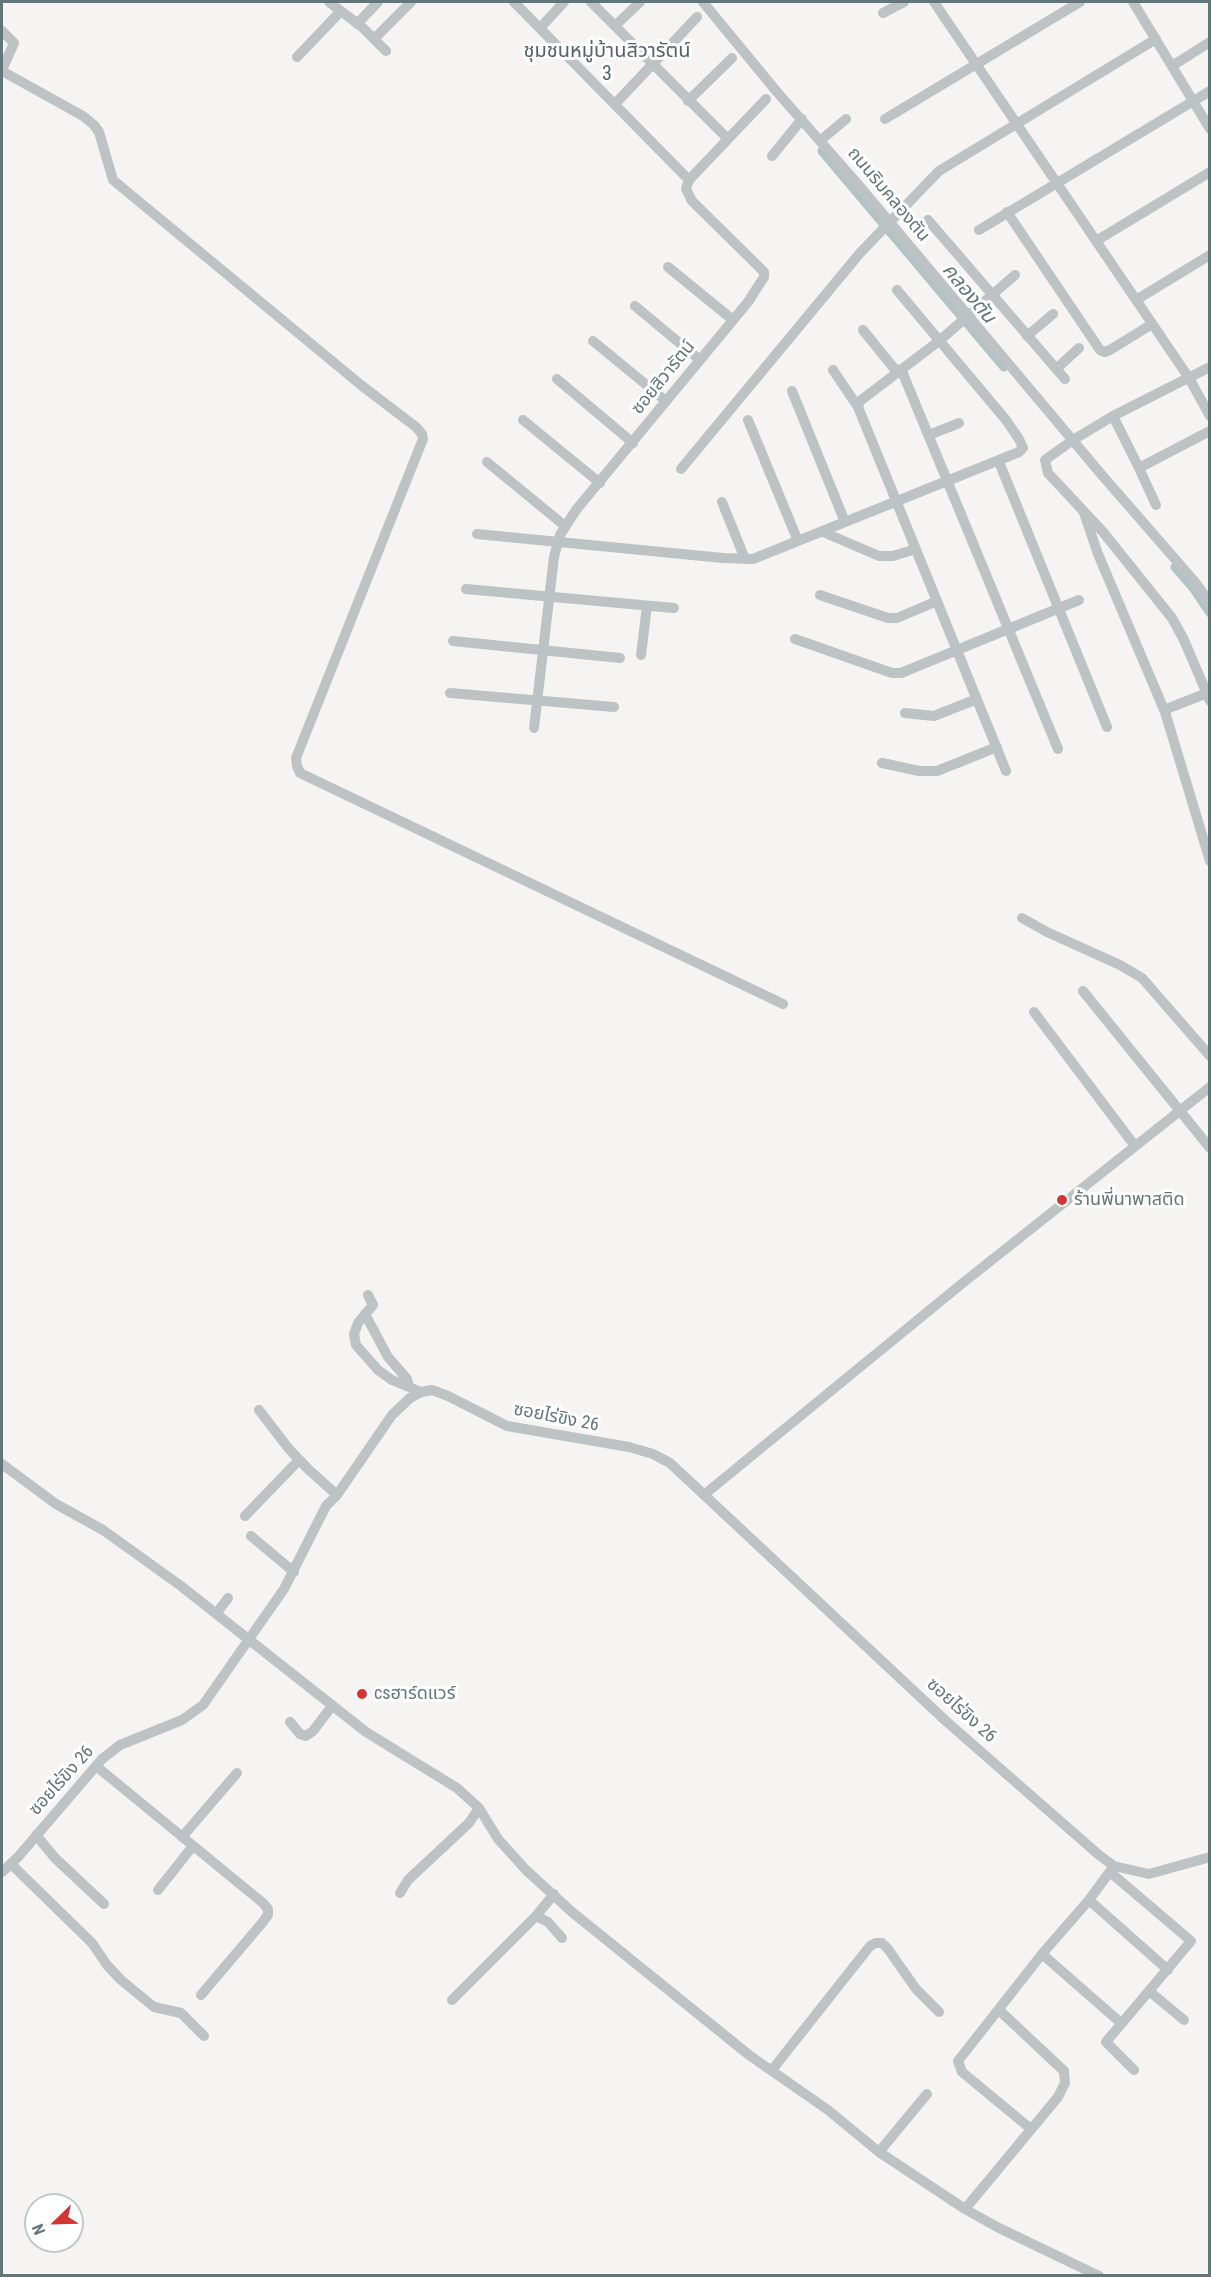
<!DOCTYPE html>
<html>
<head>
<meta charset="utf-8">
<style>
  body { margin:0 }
  #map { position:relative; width:1211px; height:2277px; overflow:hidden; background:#f5f4f2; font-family:"Roboto Condensed",sans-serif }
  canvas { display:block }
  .frame { position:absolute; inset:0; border:3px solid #63767a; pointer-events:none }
  .north { position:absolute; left:24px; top:2193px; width:60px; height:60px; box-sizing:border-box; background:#fff; border:2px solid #c1c8ca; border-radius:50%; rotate:247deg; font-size:16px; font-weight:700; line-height:24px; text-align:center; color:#63767a }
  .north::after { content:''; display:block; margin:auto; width:21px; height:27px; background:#d33534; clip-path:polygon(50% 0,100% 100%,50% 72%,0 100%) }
</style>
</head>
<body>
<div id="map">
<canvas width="1211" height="2277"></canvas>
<div class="frame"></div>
<div class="north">N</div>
</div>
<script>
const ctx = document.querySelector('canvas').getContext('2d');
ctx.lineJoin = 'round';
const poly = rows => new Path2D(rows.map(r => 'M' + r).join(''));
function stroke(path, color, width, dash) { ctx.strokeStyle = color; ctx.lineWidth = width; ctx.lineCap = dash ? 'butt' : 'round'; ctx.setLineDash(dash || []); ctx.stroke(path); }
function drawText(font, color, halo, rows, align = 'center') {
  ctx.font = font + ' "Roboto Condensed","Noto Sans Thai",sans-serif'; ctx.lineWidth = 6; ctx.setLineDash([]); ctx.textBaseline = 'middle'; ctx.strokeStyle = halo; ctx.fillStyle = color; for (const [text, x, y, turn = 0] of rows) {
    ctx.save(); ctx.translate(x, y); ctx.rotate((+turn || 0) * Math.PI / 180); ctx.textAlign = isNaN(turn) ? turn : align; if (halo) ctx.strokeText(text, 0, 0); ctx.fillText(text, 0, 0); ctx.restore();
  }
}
stroke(poly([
  [822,151,1004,367],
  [1175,567,1194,589,1210,613]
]), '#b3c2c3', 9);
stroke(poly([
  [329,2,362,27,386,51],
  [514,2,689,180],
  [591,2,728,139],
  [703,2,777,92,856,182,1101,474,1195,582,1210,603],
  [934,2,1189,378,1210,416],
  [1133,2,1210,129],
  [883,13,904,2],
  [357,24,378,2],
  [615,26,640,2],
  [540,28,564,2],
  [2,31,14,43,2,70],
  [374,39,411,2],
  [297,57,340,12],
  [1172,66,1210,42],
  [2,71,83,116,94,125,99,132,113,180,361,385,416,427,422,434,423,439,296,758,297,766,300,773,783,1004],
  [688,101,732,58],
  [615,104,697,17],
  [885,119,1080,2],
  [821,140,846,119],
  [772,156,802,119],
  [1007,212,1100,350,1105,352,1110,350,1152,324],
  [928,220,1065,379],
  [979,230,1210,91],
  [1096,241,1210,172],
  [668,267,733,320],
  [1136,300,1210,255],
  [635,306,700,360],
  [863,330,897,372],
  [1027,336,1053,314],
  [593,341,666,401],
  [1210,367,1113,416,1073,440,1045,460,1048,473,1103,532,1172,618,1184,640,1210,701],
  [901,369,1058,749],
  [1056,369,1079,348],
  [833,370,858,407,1006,771],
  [557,379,633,443],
  [792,391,845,522],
  [858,407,860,401,939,341,1015,275],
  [1113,416,1139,468],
  [523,420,600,483],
  [748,420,798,541],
  [929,435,959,423],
  [487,462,565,526],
  [999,462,1107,727],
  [681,469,860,253,939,171,1156,39],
  [722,502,745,559],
  [1156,505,1139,468,1210,431],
  [1084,513,1098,554,1165,712,1210,861],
  [823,532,879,556,893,556,916,549],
  [477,534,723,558,753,559,1019,452,1023,448,1019,439,1006,420,897,290],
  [466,589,674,608],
  [820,595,888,618,897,618,937,601],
  [795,639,892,673,901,673,1079,600],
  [453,641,620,658],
  [641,655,647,606],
  [450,693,614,707],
  [1164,710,1207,693],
  [905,713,934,716,977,699],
  [534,728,554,557,560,535,576,510,748,302,764,277,764,272,758,266,692,201,686,189,689,180,766,99],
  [882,763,919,771,937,771,997,747],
  [1022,918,1047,932,1120,965,1142,978,1210,1056],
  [1083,991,1210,1148],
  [1034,1012,1135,1146],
  [368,1295,373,1305,358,1323,354,1334,356,1345,378,1370,392,1380,421,1392],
  [365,1314,388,1357,407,1379,409,1386],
  [259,1410,289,1449,308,1469,337,1495],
  [2,1464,56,1504,103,1530,181,1586,366,1732,457,1788,479,1808,498,1839,526,1870,572,1912,749,2055,828,2110,879,2152,965,2209,997,2227,1099,2276],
  [705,1494,964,1282,1210,1087],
  [245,1516,299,1460],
  [251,1536,294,1572],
  [216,1614,228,1598],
  [290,1722,300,1734,306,1736,313,1731,332,1706],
  [96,1766,263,1903,268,1909,268,1915,262,1923,201,1995],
  [36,1835,55,1858,104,1904],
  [182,1837,237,1773],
  [11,1864,92,1943,107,1965,121,1980,154,2007,181,2013,204,2036],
  [2,1872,18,1857,102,1759,120,1745,182,1720,203,1705,284,1589,326,1506,337,1495,392,1415,410,1398,421,1392,432,1390,448,1396,507,1426,629,1447,653,1454,670,1463,947,1722,1099,1855,1114,1866,1149,1874,1210,1857],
  [1110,1872,1191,1941,1106,2042,1134,2070],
  [158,1890,193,1846],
  [400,1893,408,1880,469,1823,479,1808],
  [1089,1900,1168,1970],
  [536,1916,548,1922,562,1938],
  [1042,1954,1121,2023],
  [1149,1991,1184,2020],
  [452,2000,536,1916,554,1894],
  [772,2070,870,1946,876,1943,882,1943,888,1949,916,1989,939,2012],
  [1031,2129,962,2072,958,2061,1042,1954,1089,1900,1114,1866],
  [879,2152,927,2094],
  [965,2209,1058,2097,1065,2083,1064,2071,999,2010]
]), '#bdc2c4', 10);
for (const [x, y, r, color] of [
  [1062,1200,6,"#d33534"],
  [362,1694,6,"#d33534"]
]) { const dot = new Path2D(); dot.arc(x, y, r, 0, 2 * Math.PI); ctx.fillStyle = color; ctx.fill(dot); stroke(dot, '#fff', 2); }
drawText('18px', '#63767a', '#fff', [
  ["ถนนริมคลองตัน",888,195,50],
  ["ซอยสิวารัตน์",664,378,-51],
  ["ซอยไร่ขิง 26",556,1418,11],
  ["ซอยไร่ขิง 26",961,1711,42],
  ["ซอยไร่ขิง 26",62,1781,-48]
]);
drawText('18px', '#63767a', '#fff', [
  ["ร้านพี่นาพาสติด",1074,1200],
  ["csฮาร์ดแวร์",374,1694]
], 'left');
drawText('20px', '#546266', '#fff', [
  ["ชุมชนหมู่บ้านสิวารัตน์",607,52],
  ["3",607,75]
]);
drawText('italic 20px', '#5e7676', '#fff', [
  ["คลองตัน",968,294,50]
]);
</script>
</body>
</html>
